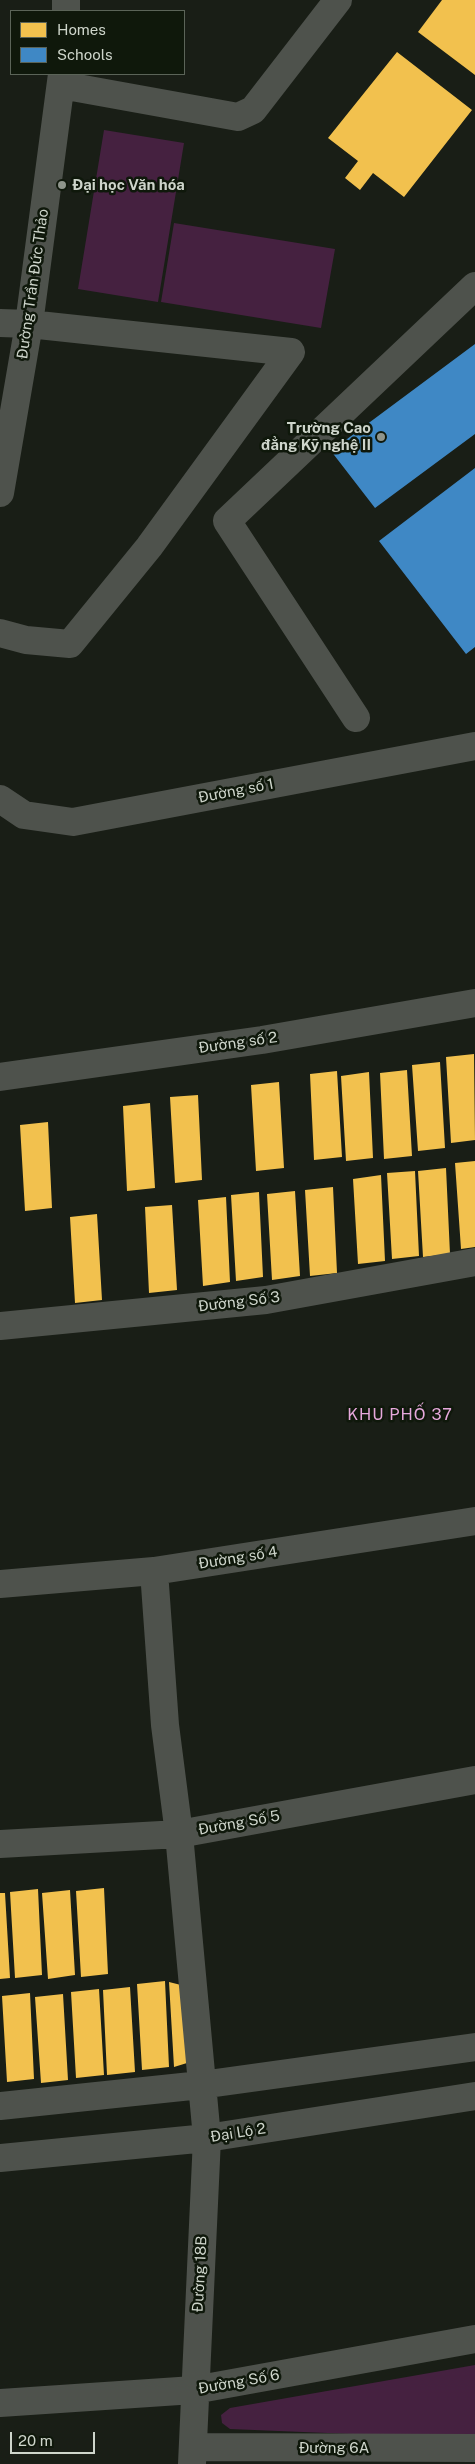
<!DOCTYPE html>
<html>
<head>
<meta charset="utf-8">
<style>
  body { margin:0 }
  #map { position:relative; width:475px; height:2464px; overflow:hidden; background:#191e16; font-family:"Public Sans",sans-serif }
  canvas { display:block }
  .legend { position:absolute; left:10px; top:10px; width:175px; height:65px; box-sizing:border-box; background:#0f180b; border:1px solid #5b6458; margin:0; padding:6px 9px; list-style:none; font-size:15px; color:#ced5cb }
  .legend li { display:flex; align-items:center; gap:10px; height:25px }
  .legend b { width:25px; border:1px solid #5b6458 }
  .scale { position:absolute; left:10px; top:2432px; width:85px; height:22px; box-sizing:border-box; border:2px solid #ced5cb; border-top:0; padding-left:6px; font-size:15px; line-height:18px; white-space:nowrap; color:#ced5cb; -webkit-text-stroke:4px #0f180b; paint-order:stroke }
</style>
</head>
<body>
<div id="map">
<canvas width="475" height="2464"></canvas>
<ul class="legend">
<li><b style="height:14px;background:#f2c14e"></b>Homes</li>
<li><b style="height:14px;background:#3f88c5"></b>Schools</li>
</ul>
<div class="scale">20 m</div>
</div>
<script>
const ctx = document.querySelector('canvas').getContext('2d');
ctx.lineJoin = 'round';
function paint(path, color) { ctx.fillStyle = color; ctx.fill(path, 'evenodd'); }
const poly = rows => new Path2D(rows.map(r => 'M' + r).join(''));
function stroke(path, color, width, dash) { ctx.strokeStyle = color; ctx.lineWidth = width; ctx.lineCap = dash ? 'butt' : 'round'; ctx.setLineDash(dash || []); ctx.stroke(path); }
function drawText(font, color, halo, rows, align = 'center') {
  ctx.font = font + ' "Public Sans",sans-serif'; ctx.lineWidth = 5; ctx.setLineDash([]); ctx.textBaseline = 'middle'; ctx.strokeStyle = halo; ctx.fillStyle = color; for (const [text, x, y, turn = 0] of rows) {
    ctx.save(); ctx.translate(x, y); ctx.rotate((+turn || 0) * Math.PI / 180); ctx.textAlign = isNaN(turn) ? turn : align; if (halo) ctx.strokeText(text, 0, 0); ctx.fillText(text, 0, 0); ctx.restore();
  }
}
paint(poly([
  [104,130,184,143,158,302,78,289],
  [174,223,335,249,321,328,161,302],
  [475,2365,475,2438,473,2439,230,2429,222,2423,221,2415,230,2408]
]), '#452140');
paint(poly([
  [442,0,475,0,475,75,418,32],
  [397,52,472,110,404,197,373,173,360,190,345,178,358,161,328,138],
  [474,1054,475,1140,451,1143,446,1057],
  [440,1062,445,1148,418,1151,412,1065],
  [407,1070,412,1156,384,1159,380,1073],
  [337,1071,342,1157,314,1160,310,1074],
  [369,1072,373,1158,346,1161,341,1076],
  [279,1082,284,1168,256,1171,251,1085],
  [198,1095,202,1180,175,1183,170,1097],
  [150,1103,155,1188,127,1191,123,1106],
  [48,1122,52,1208,25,1211,20,1125],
  [475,1161,475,1247,461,1249,455,1163],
  [446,1168,450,1254,423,1257,418,1171],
  [415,1171,419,1256,392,1259,387,1173],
  [381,1175,385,1261,358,1264,353,1179],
  [333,1187,337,1273,310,1276,305,1190],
  [295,1191,300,1276,272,1280,267,1194],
  [259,1192,263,1277,236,1281,231,1195],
  [226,1197,230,1282,203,1286,198,1200],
  [172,1205,177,1290,149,1293,145,1207],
  [97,1214,102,1300,75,1303,70,1217],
  [104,1888,108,1974,81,1977,76,1891],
  [38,1889,42,1975,15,1978,10,1892],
  [70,1890,75,1975,48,1979,42,1893],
  [0,1893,5,1893,10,1978,0,1979],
  [165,1981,169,2067,142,2070,137,1984],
  [169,1982,189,1987,187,2063,174,2067],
  [130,1987,135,2072,107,2075,103,1990],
  [99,1989,104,2075,76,2078,71,1992],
  [30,1993,34,2079,7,2082,2,1996],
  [63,1994,68,2080,41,2083,35,1997]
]), '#f2c14e');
paint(poly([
  [475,344,475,434,375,508,331,451],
  [475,468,475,647,466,654,379,541]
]), '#3f88c5');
stroke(poly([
  [66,11,66,0],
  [61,85,238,117,253,110,338,0],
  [0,323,29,324,291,352,149,547,70,644,26,640,0,633],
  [0,493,29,324,62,74],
  [356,718,227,521,475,286],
  [0,799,24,815,73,822,475,746],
  [0,1077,262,1040,475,1003],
  [0,1326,266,1300,475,1262],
  [154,1571,165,1725,179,1834,207,2138,192,2464],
  [0,1584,154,1571,475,1521],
  [0,1844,179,1834,475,1780],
  [0,2106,201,2085,475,2047],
  [0,2158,207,2138,475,2096],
  [0,2403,194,2390,475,2339],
  [193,2447,475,2448]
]), '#4e524c', 28);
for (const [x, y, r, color] of [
  [62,185,5,"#8f958c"],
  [381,437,5,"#8f958c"]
]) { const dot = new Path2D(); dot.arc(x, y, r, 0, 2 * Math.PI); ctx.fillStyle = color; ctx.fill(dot); stroke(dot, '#0f180b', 2); }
drawText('bold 15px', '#ced5cb', '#0f180b', [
  ["Đại học Văn hóa",72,185],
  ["Trường Cao",371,428,"right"],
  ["đẳng Kỹ nghệ II",371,445,"right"]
], 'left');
drawText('15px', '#ced5cb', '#0f180b', [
  ["Đường Trần Đức Thảo",33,284,-82],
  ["Đường số 1",236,791,-11],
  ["Đường số 2",238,1043,-8],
  ["Đường Số 3",239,1302,-7],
  ["Đường số 4",238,1558,-9],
  ["Đường Số 5",239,1823,-10],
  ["Đại Lộ 2",238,2133,-9],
  ["Đường 18B",200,2274,-87],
  ["Đường Số 6",239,2382,-10],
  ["Đường 6A",334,2448]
]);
ctx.letterSpacing = '1px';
drawText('16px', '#e6a8dc', '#0f180b', [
  ["KHU PHỐ 37",400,1415]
]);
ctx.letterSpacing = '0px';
</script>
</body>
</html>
